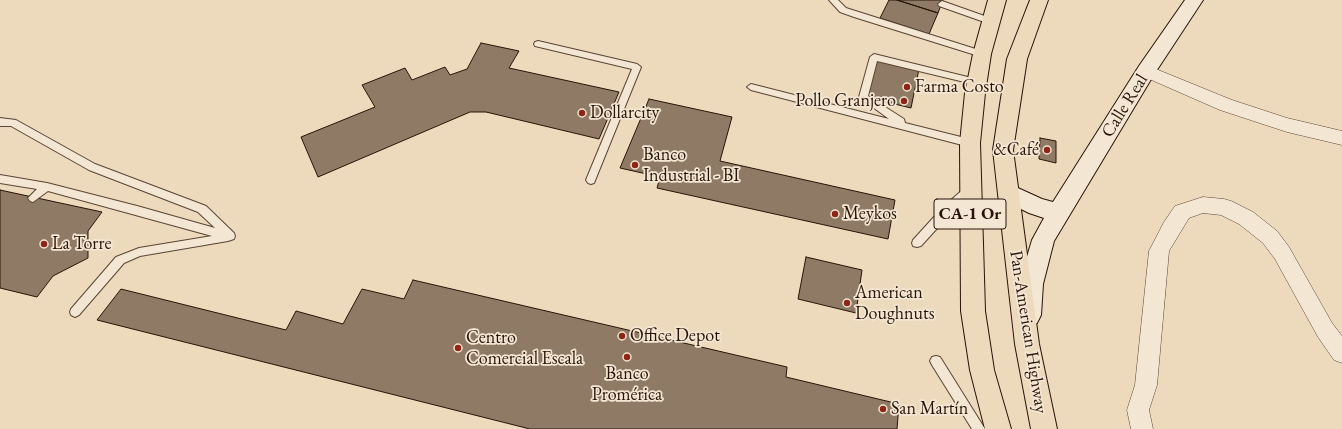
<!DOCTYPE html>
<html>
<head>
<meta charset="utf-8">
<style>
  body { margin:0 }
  canvas { display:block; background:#edd9bc }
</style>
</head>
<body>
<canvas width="1342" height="429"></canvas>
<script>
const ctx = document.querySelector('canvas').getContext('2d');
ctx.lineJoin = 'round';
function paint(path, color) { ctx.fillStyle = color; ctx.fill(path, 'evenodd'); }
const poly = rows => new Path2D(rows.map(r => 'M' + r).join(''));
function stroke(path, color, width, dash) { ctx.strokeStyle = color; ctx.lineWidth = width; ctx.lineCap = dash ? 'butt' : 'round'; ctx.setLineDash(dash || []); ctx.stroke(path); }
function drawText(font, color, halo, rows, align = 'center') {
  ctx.font = font + ' "EB Garamond",serif'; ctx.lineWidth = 3.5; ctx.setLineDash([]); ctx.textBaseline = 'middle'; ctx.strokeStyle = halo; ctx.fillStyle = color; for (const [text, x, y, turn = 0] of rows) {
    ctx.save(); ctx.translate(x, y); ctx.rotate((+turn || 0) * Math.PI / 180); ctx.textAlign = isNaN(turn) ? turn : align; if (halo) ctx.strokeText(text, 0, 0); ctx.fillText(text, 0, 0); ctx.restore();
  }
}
const building = poly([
  [889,0,897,0,938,13,929,34,880,18,889,0],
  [897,0,943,0,938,13,897,0],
  [481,43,519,51,509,68,619,92,599,139,486,112,470,112,318,177,301,137,375,107,362,85,405,68,412,80,445,67,450,75,467,69,481,43],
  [875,59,919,69,911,108,866,97,875,59],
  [649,99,732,117,720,161,895,200,888,239,657,188,660,177,620,168,649,99],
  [1040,138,1056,141,1056,163,1039,159,1040,138],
  [0,190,102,212,88,231,88,258,53,276,37,297,0,288,0,190],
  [806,257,862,270,856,313,798,299,806,257],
  [413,280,787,367,786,377,899,404,897,429,530,429,97,320,121,289,286,330,296,311,343,324,362,289,404,299,413,280]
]);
paint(building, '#8e7a65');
stroke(building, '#281406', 1);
const lane = poly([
  [829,0,838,0,846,8,985,52,986,54,982,57,854,17,840,12,829,0],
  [942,1,993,19,994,21,990,24,939,6,938,4,942,1],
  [538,41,637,64,641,67,594,183,591,184,588,183,586,180,632,69,535,46,534,44,535,42,538,41],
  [874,54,980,80,981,82,980,84,977,85,877,61,868,96,904,119,905,123,973,140,975,143,973,146,970,147,751,90,747,87,751,84,889,119,859,97,870,57,874,54],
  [0,118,16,120,95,164,206,206,234,233,235,236,234,239,228,241,140,256,124,263,79,315,75,317,71,315,70,312,71,309,116,257,139,248,212,236,48,191,33,202,30,201,28,198,37,189,0,183,0,175,47,183,137,206,215,228,198,212,89,170,11,126,0,126,0,118],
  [970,185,973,186,975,189,973,192,951,213,921,246,917,247,913,246,912,243,913,240,943,207,967,186,970,185],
  [936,356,940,357,985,429,972,429,932,365,930,361,932,357,936,356]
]);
const street = poly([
  [1146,65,1232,100,1287,118,1342,131,1342,145,1287,132,1220,110,1140,75,1138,71,1140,67,1146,65],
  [1203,197,1224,199,1231,201,1253,212,1277,231,1289,247,1332,323,1342,336,1342,363,1334,360,1318,337,1275,259,1263,243,1239,224,1221,215,1203,213,1189,218,1169,251,1157,385,1149,410,1153,429,1131,429,1127,410,1135,385,1149,251,1164,222,1175,206,1203,197]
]);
const secondary = poly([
  [1185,0,1203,0,1153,76,1054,241,1043,284,1041,315,1037,323,1029,326,1021,323,1017,315,1019,284,1032,240,1044,218,1029,213,1001,199,998,193,1001,187,1009,184,1042,199,1053,202,1139,66,1185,0]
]);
const highway = poly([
  [988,0,1006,0,991,54,985,93,980,143,985,311,994,370,1011,429,985,429,970,370,961,311,960,143,965,93,973,54,988,0],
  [1030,0,1048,0,1027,59,1013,150,1039,344,1057,429,1031,429,1015,344,993,150,1007,59,1030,0]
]);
stroke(lane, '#594534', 2);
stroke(street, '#594534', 1);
stroke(secondary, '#281406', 2);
stroke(highway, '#281406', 2);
paint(lane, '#f3e6d3');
paint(street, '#f3e6d3');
paint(secondary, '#f3e6d3');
paint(highway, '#edd9bc');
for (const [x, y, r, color] of [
  [907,87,4,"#8f2418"],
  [904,101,4,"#8f2418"],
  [582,113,4,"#8f2418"],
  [1047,150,4,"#8f2418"],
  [635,165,4,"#8f2418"],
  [835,214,4,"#8f2418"],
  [44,244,4,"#8f2418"],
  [847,303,4,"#8f2418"],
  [622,336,4,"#8f2418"],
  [458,348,4,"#8f2418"],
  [627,357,4,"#8f2418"],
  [883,409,4,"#8f2418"]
]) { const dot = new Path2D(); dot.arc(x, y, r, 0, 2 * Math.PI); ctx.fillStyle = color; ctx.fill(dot); stroke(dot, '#f3e6d3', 1.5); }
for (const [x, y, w] of [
  [970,214,72]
]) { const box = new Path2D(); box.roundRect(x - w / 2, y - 15, w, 30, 3); ctx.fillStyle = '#f3e6d3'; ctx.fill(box); stroke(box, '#281406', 1); }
drawText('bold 17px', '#281406', null, [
  ["CA-1 Or",970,214]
]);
drawText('18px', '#281406', '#f3e6d3', [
  ["Farma Costo",915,87],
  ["Pollo Granjero",896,101,"right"],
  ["Dollarcity",590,113],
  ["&Café",1039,150,"right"],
  ["Banco",643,155],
  ["Industrial - BI",643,176],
  ["Meykos",843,214],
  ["La Torre",52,244],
  ["American",855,293],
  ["Doughnuts",855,314],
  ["Office Depot",630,336],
  ["Centro",466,338],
  ["Comercial Escala",466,359],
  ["Banco",627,374,"center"],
  ["Promérica",627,395,"center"],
  ["San Martín",891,409]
], 'left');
drawText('18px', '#281406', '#f3e6d3', [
  ["Calle Real",1125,106,-58],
  ["Pan-American Highway",1028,332,81]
]);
</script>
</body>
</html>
